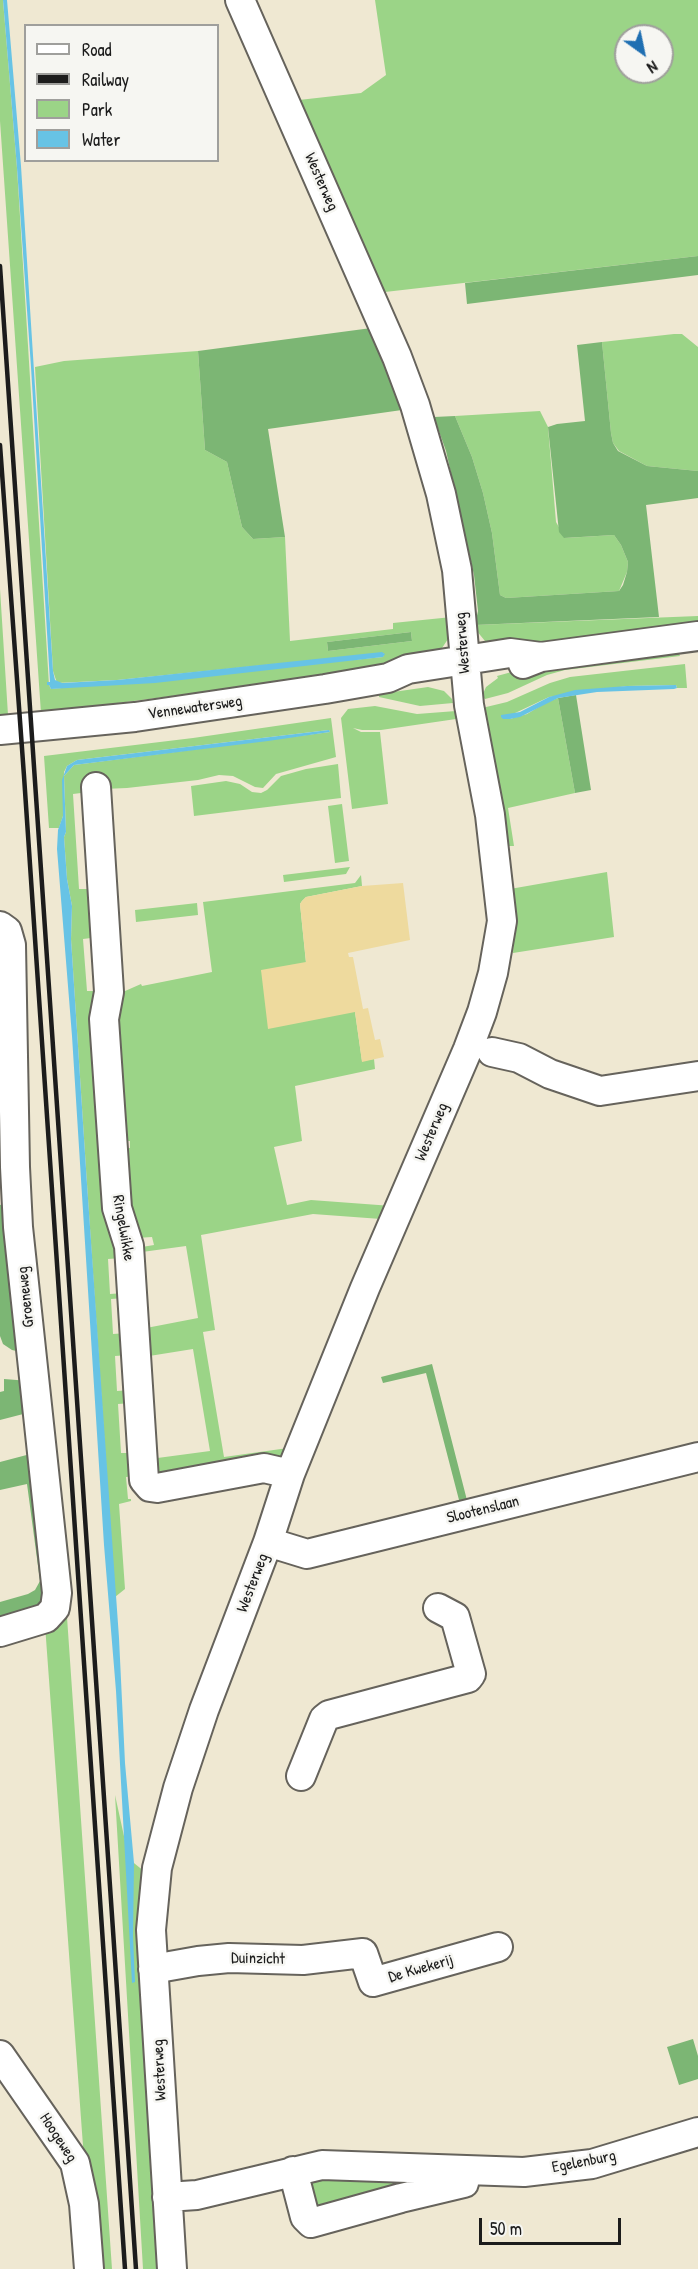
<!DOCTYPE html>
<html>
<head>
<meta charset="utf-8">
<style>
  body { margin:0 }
  #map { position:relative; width:698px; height:2269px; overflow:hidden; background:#efe8d2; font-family:"Patrick Hand",sans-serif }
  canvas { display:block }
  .legend { position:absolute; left:24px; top:24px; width:195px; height:138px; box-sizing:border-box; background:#f6f6f2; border:2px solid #9f9f9c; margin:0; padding:8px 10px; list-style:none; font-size:18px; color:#1c1c1c }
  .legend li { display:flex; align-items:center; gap:12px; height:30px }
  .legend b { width:30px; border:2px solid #9f9f9c }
  .north { position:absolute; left:614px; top:24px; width:60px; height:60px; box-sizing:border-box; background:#f6f6f2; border:2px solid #9f9f9c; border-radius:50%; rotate:147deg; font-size:16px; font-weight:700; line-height:24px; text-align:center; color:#1c1c1c }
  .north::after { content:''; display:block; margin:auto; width:21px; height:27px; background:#1f6fb2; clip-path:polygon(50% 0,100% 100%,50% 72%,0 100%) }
  .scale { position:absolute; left:479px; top:2218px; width:142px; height:27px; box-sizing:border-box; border:3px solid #1c1c1c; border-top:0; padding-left:8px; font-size:18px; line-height:21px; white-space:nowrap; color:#1c1c1c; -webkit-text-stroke:4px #f6f6f2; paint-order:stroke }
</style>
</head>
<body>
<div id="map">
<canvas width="698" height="2269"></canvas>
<ul class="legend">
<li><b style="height:8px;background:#fff"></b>Road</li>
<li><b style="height:8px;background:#1c1c1c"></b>Railway</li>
<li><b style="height:16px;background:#9bd487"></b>Park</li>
<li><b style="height:16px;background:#67c3e5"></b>Water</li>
</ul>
<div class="north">N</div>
<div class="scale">50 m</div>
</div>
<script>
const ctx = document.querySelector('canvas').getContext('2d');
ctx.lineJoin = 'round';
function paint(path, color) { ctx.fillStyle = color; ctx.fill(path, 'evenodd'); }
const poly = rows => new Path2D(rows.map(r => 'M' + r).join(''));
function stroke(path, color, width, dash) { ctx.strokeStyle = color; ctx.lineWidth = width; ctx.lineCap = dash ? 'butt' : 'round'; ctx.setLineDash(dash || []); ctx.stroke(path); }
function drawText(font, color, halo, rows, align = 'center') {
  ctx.font = font + ' "Patrick Hand",sans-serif'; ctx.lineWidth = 5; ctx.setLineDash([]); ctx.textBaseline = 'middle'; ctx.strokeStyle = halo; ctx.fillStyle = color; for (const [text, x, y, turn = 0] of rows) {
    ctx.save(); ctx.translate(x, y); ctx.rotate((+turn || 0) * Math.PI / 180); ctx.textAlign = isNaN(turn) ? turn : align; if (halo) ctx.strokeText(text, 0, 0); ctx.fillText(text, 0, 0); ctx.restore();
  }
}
paint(poly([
  [0,0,3,0,17,168,49,685,51,689,383,657,384,653,117,680,57,683,53,671,35,367,64,361,198,351,205,450,227,462,242,527,253,539,285,537,290,641,393,629,393,623,452,617,450,636,438,654,326,676,41,713,0,121],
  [411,632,412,641,328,651,327,642],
  [375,0,698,0,698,256,385,292,299,100,361,93,386,75],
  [626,36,662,36,662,72,626,72],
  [674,334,682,334,698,347,698,471,647,466,619,451,613,443,611,433,602,342],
  [540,411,548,427,556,522,565,538,614,535,621,545,628,562,627,572,619,591,506,598,500,595,492,533,483,493,472,457,455,416],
  [0,589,8,715,0,716],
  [698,616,698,621,655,632,494,647,485,641,476,630,475,625],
  [678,652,680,656,565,670,547,675,508,693,485,699,482,696,486,687,498,678,497,676,519,670],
  [685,664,687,688,677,688,676,685,627,686,549,697,513,714,510,719,527,714,547,702,558,698,575,793,508,808,514,846,509,846,482,708,507,702,550,683,570,677],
  [428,687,444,691,452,699,453,703,420,706,379,697,379,694],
  [375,706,417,714,456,711,458,721,456,719,381,730,362,730,353,728,361,732,380,732,388,804,352,809,341,718,348,709],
  [331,718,336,757,276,774,263,788,255,787,233,776,219,775,198,780,127,788,103,789,102,786,88,786,89,792,73,794,79,889,95,889,95,923,98,923,99,937,83,939,87,991,102,991,97,1017,110,1207,121,1242,122,1258,108,1259,110,1294,124,1293,125,1298,111,1299,113,1334,127,1333,129,1355,115,1356,117,1391,131,1390,132,1403,118,1404,121,1453,135,1453,137,1476,126,1477,128,1499,131,1499,131,1501,119,1504,125,1589,115,1597,87,1184,71,939,72,906,67,879,64,837,66,832,64,776,74,765,330,732,329,730,77,760,67,766,64,772,63,816,59,828,49,828,44,756,193,738],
  [338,764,341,798,194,816,191,786,226,781,240,784,252,792,261,793,267,790,281,776,306,769],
  [342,804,349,861,335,863,328,806],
  [350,867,346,874,284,882,283,875],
  [607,872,614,937,513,953,515,917,510,889],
  [361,875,362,886,306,897,302,901,300,904,306,963,261,971,355,1012,362,1061,374,1059,375,1069,295,1086,302,1141,274,1147,287,1205,311,1200,392,1206,381,1219,313,1214,201,1235,215,1330,203,1332,224,1457,288,1448,283,1450,283,1458,158,1476,150,1459,210,1451,193,1349,143,1357,141,1329,198,1318,186,1246,142,1252,142,1247,154,1245,152,1237,136,1238,121,1148,130,1148,130,1141,120,1141,116,995,141,984,142,986,212,972,203,902,355,883],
  [197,903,198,915,136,922,135,910],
  [67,1617,112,2269,92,2269,45,1625],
  [115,1795,129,1859,145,1872,161,2269,143,2269],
  [310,2175,454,2179,308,2210]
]), '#9bd487');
paint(poly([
  [698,256,698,275,467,304,465,283],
  [379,327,409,409,268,429,285,537,253,539,242,527,227,462,205,450,198,351],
  [602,342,611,433,613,443,618,451,647,466,698,471,698,498,646,505,659,617,475,625,478,611,474,575,446,451,434,417,455,416,472,457,483,493,492,533,500,595,506,598,619,591,623,585,627,572,628,562,621,545,614,535,564,538,559,532,548,427,557,424,585,421,577,345],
  [411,632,412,641,328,651,327,642],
  [576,695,591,790,575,793,558,698],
  [9,1202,25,1353,12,1350,3,1344,0,1336,0,1205],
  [432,1364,469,1508,443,1508,442,1505,459,1500,426,1373,383,1383,381,1377],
  [4,1379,29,1381,31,1412,0,1420,0,1392,4,1391],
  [38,1452,52,1598,0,1627,0,1602,28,1594,35,1590,40,1581,27,1484,0,1490,0,1462],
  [693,2039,698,2056,698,2079,679,2085,667,2047]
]), '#7cb674');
paint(poly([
  [403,883,410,940,348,953,349,957,353,957,363,1009,368,1008,375,1040,380,1039,384,1057,362,1062,355,1012,268,1029,261,970,306,962,300,904,302,901,306,897,362,886]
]), '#eeda9e');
paint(poly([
  [3,0,7,0,21,166,53,671,55,680,62,683,117,680,382,652,385,654,383,657,155,683,51,689,49,685,47,685,47,682,50,682,31,367,17,168],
  [676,685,677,688,674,689,597,692,558,698,520,717,510,719,503,719,501,717,501,715,520,712,549,697,575,690,627,686],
  [329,730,330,732,268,741,74,765,64,776,66,832,64,837,67,879,72,906,71,939,87,1184,119,1638,125,1763,134,1863,133,1937,135,1982,132,1983,116,1691,104,1545,72,1036,57,849,58,830,63,816,62,780,67,766,77,760]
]), '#67c3e5');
const minor = poly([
  [523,664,541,657,698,636],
  [0,730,135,717,325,689,388,678,408,669,510,653,541,657],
  [96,787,109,992,104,1019,117,1208,129,1246,144,1480,150,1487,157,1488,264,1468,290,1474],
  [0,926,7,931,11,945,15,1167,18,1227,57,1593,55,1608,46,1618,0,1632],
  [492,1052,519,1058,550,1074,600,1091,698,1076],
  [268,1542,307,1554,698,1457],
  [301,1776,324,1719,329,1715,468,1678,471,1674,455,1617,438,1608],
  [153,1969,198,1961,229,1958,303,1960,363,1953,373,1982,498,1947],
  [0,2055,75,2163,84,2204,89,2269],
  [293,2171,305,2217,311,2223,401,2198,464,2183,466,2173],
  [167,2197,197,2195,322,2165,524,2172,592,2164,698,2132],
  [172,2269,151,1930,157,1868,178,1788,204,1710,268,1542,290,1474,365,1288,468,1049,482,1012,493,973,502,921,490,815,469,705,457,570,441,494,415,405,397,357,240,0]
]);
stroke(minor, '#66635c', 32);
stroke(minor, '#fff', 28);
stroke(poly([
  [0,266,136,2269],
  [0,445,24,776,125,2269]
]), '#1c1c1c', 4.5);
drawText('16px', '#1c1c1c', '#f6f6f2', [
  ["Westerweg",321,182,66],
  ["Westerweg",463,643,-94],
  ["Vennewatersweg",195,708,-8],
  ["Westerweg",432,1132,-67],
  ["Ringelwikke",123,1228,80],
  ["Groeneweg",26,1297,-96],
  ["Slootenslaan",483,1510,-14],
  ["Westerweg",253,1583,-69],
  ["Duinzicht",258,1959,1],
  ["De Kwekerij",421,1969,-16],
  ["Westerweg",160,2070,-93],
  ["Hoogeweg",58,2138,57],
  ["Egelenburg",584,2162,-11]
]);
</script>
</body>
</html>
